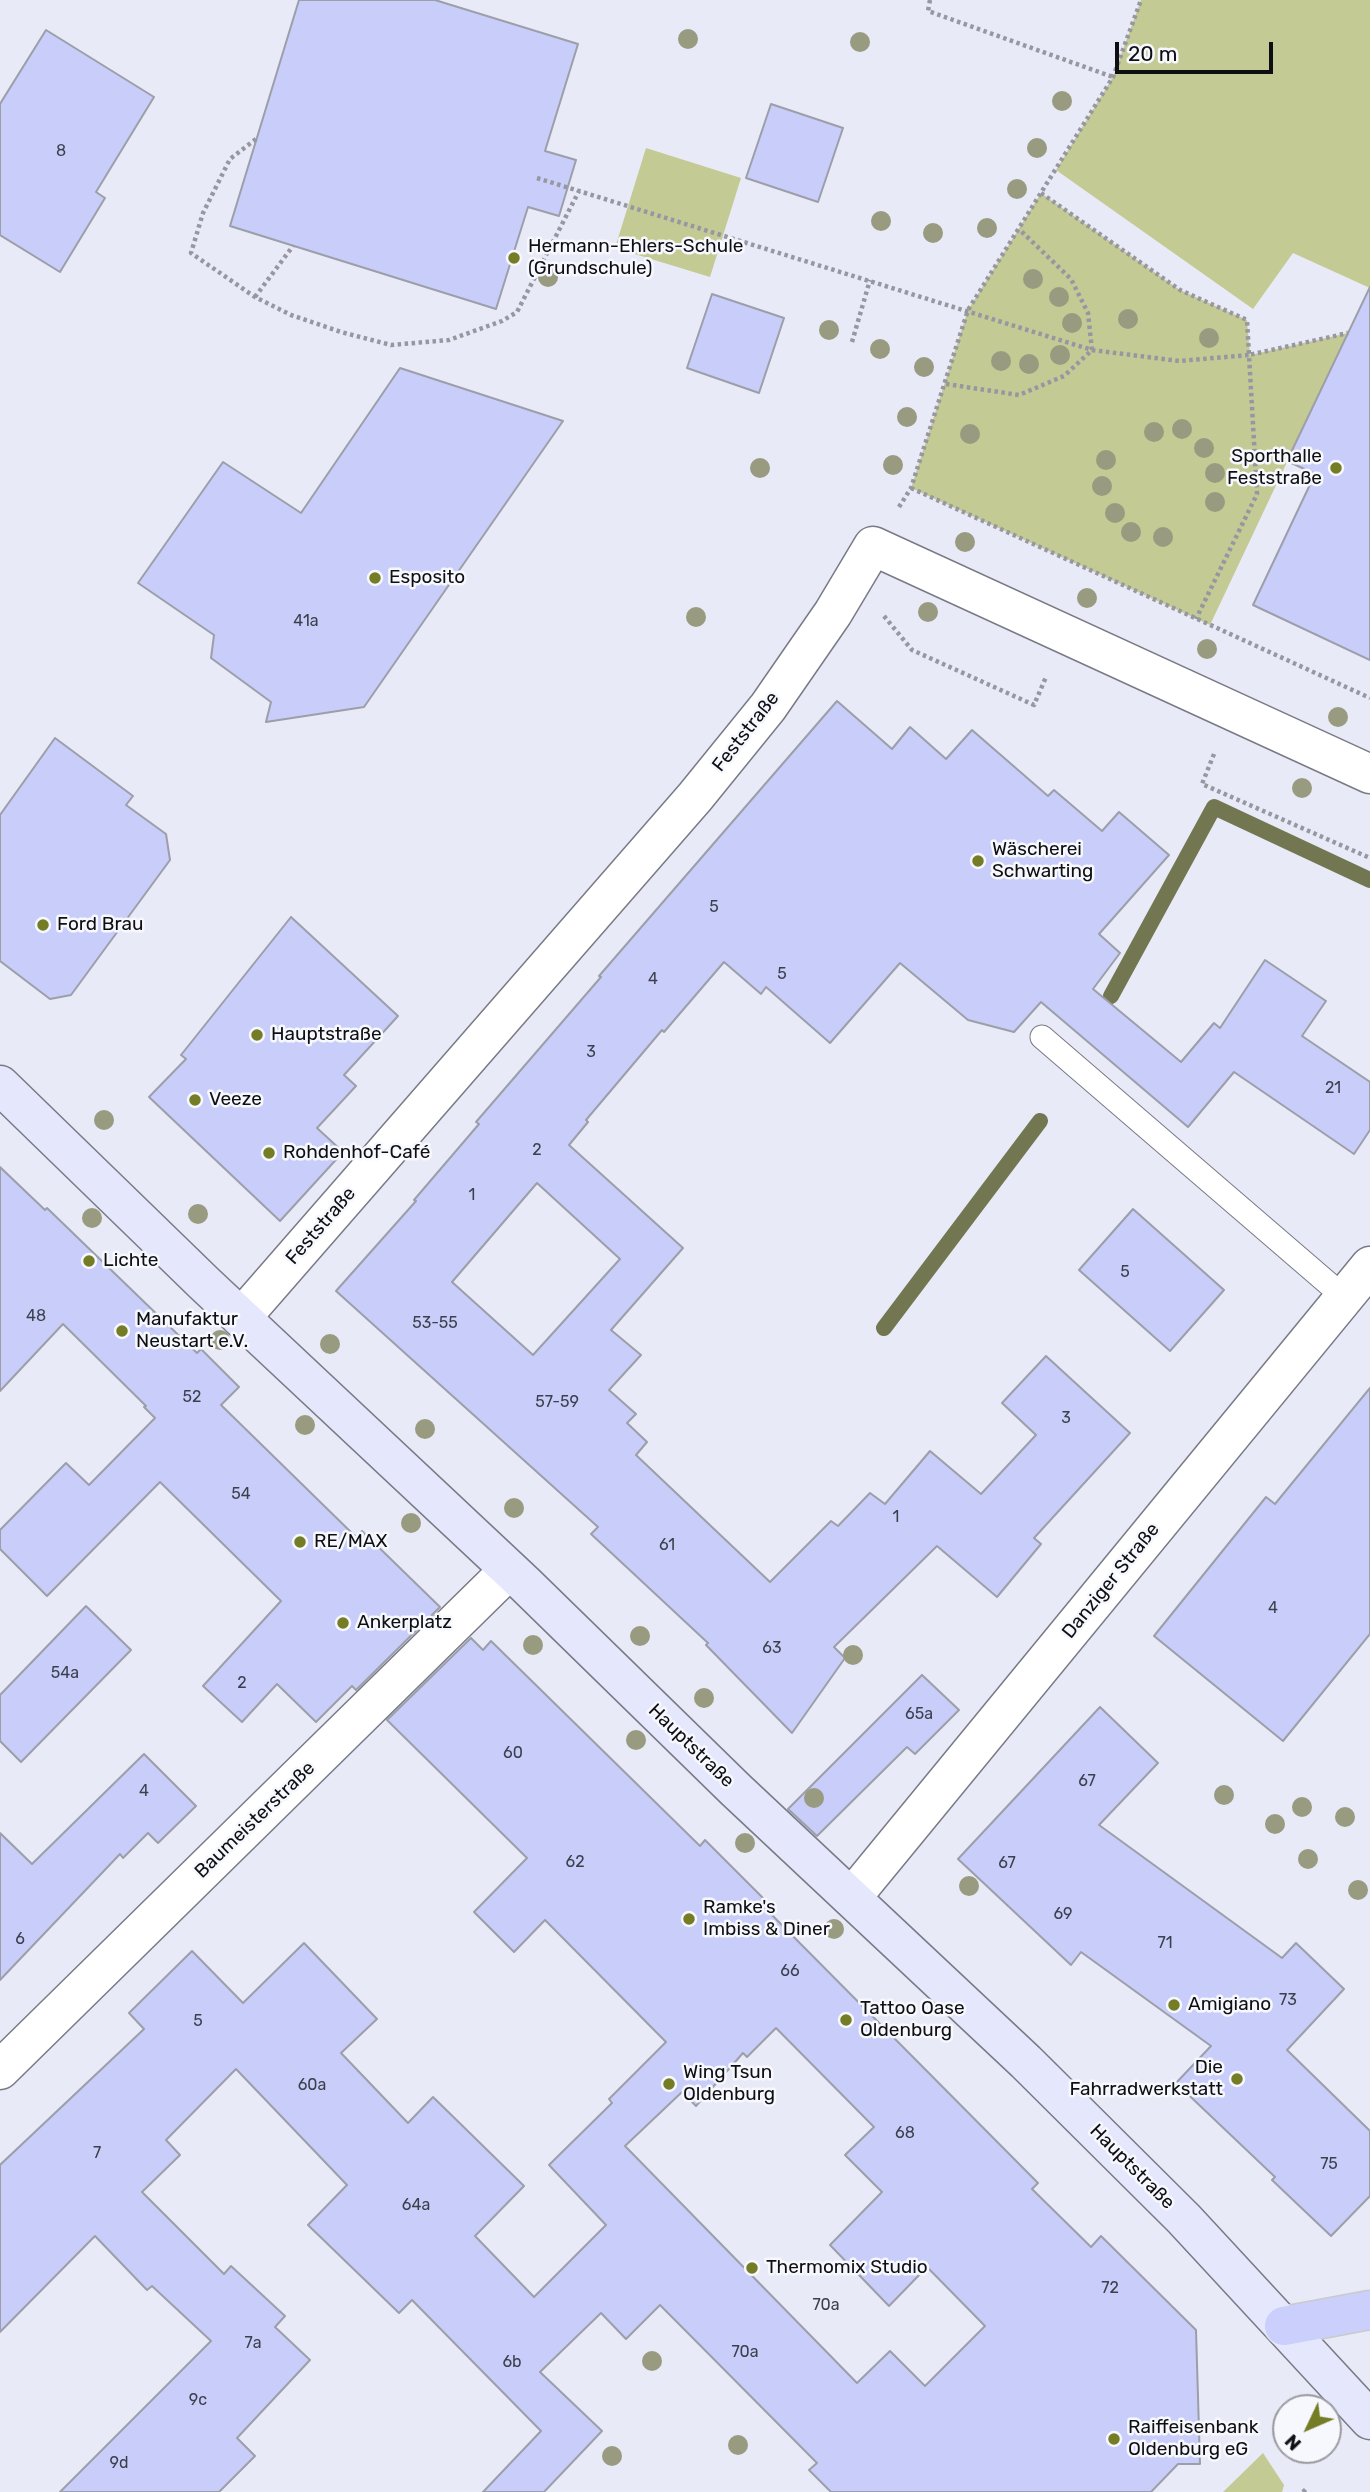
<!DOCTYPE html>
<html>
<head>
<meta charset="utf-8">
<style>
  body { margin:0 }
  #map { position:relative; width:1370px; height:2492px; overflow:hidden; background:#e9eaf7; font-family:Rubik,sans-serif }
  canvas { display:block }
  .north { position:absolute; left:1272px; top:2394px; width:70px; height:70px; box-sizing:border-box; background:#f7f8fd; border:2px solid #9a9b9f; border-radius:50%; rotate:226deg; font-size:19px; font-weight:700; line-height:28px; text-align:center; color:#0e0f13 }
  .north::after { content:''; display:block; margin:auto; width:24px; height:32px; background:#757c26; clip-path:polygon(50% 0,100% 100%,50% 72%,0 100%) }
  .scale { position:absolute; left:1115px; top:42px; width:158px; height:32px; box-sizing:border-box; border:4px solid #0e0f13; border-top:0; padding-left:9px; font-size:21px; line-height:24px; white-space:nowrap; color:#0e0f13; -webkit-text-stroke:5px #f7f8fd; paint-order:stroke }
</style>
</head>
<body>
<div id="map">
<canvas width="1370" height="2492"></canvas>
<div class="north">N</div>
<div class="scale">20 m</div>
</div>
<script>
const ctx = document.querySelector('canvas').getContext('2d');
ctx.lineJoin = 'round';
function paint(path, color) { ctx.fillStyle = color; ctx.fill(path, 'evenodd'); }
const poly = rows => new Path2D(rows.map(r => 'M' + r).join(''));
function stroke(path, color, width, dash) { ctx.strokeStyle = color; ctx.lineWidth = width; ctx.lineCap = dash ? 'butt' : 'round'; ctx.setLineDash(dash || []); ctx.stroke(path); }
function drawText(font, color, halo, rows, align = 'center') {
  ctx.font = font + ' Rubik,sans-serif'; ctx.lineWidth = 5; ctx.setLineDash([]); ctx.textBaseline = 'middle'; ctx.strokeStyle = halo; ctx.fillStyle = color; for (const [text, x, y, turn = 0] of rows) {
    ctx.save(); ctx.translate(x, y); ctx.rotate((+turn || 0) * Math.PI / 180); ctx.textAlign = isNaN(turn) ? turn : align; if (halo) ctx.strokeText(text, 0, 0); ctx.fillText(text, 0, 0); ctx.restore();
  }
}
paint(poly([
  [1141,0,1370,0,1370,288,1293,253,1253,309,1056,170,1113,77],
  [646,148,741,178,710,277,615,248],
  [1041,193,1180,290,1247,320,1250,355,1348,333,1210,625,911,488,968,310],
  [1263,2453,1284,2485,1282,2492,1223,2492]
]), '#c4ca94');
stroke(poly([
  [1111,996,1214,807,1370,880],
  [884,1328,1040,1121]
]), '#727752', 16);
const building = poly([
  [299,0,435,0,578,44,545,151,576,160,559,216,528,207,496,309,230,226,299,0],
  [46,30,154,97,96,192,105,198,60,272,0,235,0,104,46,30],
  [771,104,843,128,818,202,746,178,771,104],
  [1370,287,1370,660,1253,605,1315,474,1287,461,1370,287],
  [712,294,784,318,759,393,687,368,712,294],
  [400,368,563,421,364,707,266,722,271,702,211,658,214,635,138,583,223,462,301,513,400,368],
  [837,701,892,749,910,727,946,759,972,730,1048,796,1054,790,1102,831,1119,812,1169,855,1099,934,1120,953,1093,989,1181,1062,1214,1023,1220,1028,1265,960,1326,1001,1302,1036,1370,1082,1370,1130,1354,1154,1234,1072,1188,1127,1041,1002,1014,1032,968,1020,900,963,830,1043,766,987,761,994,724,962,664,1032,662,1030,586,1120,588,1122,569,1145,683,1248,611,1330,641,1355,609,1390,636,1414,627,1423,647,1442,636,1455,770,1582,831,1521,838,1526,870,1493,885,1504,930,1451,981,1494,1036,1435,1002,1403,1046,1356,1130,1433,1034,1538,1041,1544,997,1597,937,1546,834,1647,845,1658,792,1733,706,1645,708,1643,591,1534,598,1527,336,1291,416,1201,414,1200,479,1124,476,1122,601,977,599,976,837,701],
  [537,1183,620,1259,533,1355,452,1282,537,1183],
  [55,738,133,796,126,805,166,834,170,860,71,995,50,999,0,961,0,815,55,738],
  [291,917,398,1016,344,1075,356,1086,317,1128,343,1152,280,1221,149,1097,186,1059,181,1055,291,917],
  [0,1167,45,1210,47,1208,197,1353,201,1349,239,1387,221,1405,356,1537,362,1531,440,1607,356,1690,352,1686,316,1722,277,1684,242,1722,203,1686,281,1601,160,1482,47,1596,0,1549,0,1530,66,1463,89,1485,155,1418,144,1407,146,1406,63,1324,0,1391,0,1167],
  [1133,1209,1224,1290,1170,1351,1079,1270,1133,1209],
  [1370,1388,1370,1634,1283,1741,1154,1636,1266,1497,1275,1504,1370,1388],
  [86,1606,131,1650,21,1762,0,1741,0,1695,86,1606],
  [471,1638,483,1650,491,1641,700,1846,705,1840,769,1904,765,1908,1038,2183,1032,2189,1091,2247,1101,2236,1196,2330,1200,2464,1178,2464,1151,2492,831,2492,809,2470,817,2463,660,2305,626,2339,601,2313,540,2372,602,2431,544,2492,483,2492,541,2431,412,2300,399,2313,308,2225,347,2185,236,2069,166,2140,180,2155,142,2192,224,2274,231,2266,285,2316,275,2327,310,2360,237,2438,255,2456,219,2492,60,2492,211,2341,152,2286,147,2290,95,2236,0,2332,0,2165,144,2029,129,2013,192,1951,243,2003,304,1943,377,2019,341,2053,408,2123,433,2097,524,2186,475,2236,534,2297,606,2225,549,2165,612,2103,609,2099,666,2042,545,1920,514,1952,474,1912,527,1858,387,1720,471,1638],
  [776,2028,874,2127,845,2155,882,2192,830,2245,889,2306,927,2267,985,2326,925,2386,890,2351,857,2383,625,2146,682,2092,696,2106,743,2053,747,2057,776,2028],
  [922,1675,959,1710,915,1754,907,1747,817,1836,788,1809,922,1675],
  [1100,1707,1158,1763,1099,1825,1282,1958,1296,1943,1344,1989,1287,2050,1370,2131,1370,2196,1331,2236,1272,2180,1275,2177,1176,2083,1211,2046,1081,1952,1071,1965,958,1859,1100,1707],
  [144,1754,196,1806,158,1843,148,1833,123,1858,120,1854,0,1980,0,1833,32,1864,144,1754]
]);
paint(building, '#c8cef9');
stroke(building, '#9c9ea9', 2);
const lane = poly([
  [1042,1037,1344,1297]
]);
const street = poly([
  [241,1318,695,797,768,707,833,613,873,546,1370,774],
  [852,1897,1370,1266],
  [0,2070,509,1570]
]);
const secondary = poly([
  [0,1085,205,1284,525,1584,736,1790,1026,2062,1184,2219,1370,2420]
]);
const primary = poly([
  [1284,2326,1370,2310]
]);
stroke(lane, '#787a85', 25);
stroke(street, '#787a85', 41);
stroke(secondary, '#787a85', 41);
stroke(primary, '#cacacb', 41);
stroke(poly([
  [930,0,928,11,1113,77],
  [256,139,230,159,203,213,191,253,255,297,291,315,341,332,391,345,449,340,502,321,517,312,579,191],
  [537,178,1092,350,1179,361,1249,355,1257,494,1196,619],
  [1041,193,1180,290,1247,320,1249,355,1348,333],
  [255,297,293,246],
  [852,342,870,280],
  [946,384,1019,395,1064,376,1092,350,1088,313,1071,279,1019,229],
  [911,488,1370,698],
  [899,507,911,488,968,310,1113,77,1141,0],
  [884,616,912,650,1034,705,1046,677],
  [1214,754,1202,784,1370,858],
  [1303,2492,1306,2489]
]), '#9697a1', 4.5, [3.5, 3.5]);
stroke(lane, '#fff', 23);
stroke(street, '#fff', 38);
stroke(secondary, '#e5e7fd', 38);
stroke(primary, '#cacffb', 38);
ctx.fillStyle = '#989b80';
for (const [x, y] of [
  [688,39],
  [860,42],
  [1062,101],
  [1037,148],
  [1017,189],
  [881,221],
  [987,228],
  [933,233],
  [548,277],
  [1033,279],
  [1059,297],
  [1128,319],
  [1072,323],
  [829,330],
  [1209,338],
  [880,349],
  [1060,355],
  [1001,361],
  [1029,364],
  [924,367],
  [907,417],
  [1182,429],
  [1154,432],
  [970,434],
  [1204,448],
  [1106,460],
  [893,465],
  [760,468],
  [1215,473],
  [1102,486],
  [1215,502],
  [1115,513],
  [1131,532],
  [1163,537],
  [965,542],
  [1087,598],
  [928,612],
  [696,617],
  [1207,649],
  [1338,717],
  [1302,788],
  [104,1120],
  [198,1214],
  [92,1218],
  [220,1340],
  [330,1344],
  [305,1425],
  [425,1429],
  [514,1508],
  [411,1523],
  [640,1636],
  [533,1645],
  [853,1655],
  [704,1698],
  [636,1740],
  [1224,1795],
  [814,1798],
  [1302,1807],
  [1345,1817],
  [1275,1824],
  [745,1843],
  [1308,1859],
  [969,1886],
  [1358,1890],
  [834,1929],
  [652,2361],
  [738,2445],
  [612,2456]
]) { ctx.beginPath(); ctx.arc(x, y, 10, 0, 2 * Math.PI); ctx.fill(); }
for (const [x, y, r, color] of [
  [514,258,7,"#757c26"],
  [1336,468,7,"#757c26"],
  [375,578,7,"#757c26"],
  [978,861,7,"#757c26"],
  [43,925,7,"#757c26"],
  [257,1035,7,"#757c26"],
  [195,1100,7,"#757c26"],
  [269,1153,7,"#757c26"],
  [89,1261,7,"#757c26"],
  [122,1331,7,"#757c26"],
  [300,1542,7,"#757c26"],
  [343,1623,7,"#757c26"],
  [689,1919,7,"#757c26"],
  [1174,2005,7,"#757c26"],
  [846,2020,7,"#757c26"],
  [1237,2079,7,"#757c26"],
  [669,2084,7,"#757c26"],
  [752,2268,7,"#757c26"],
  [1114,2439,7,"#757c26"]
]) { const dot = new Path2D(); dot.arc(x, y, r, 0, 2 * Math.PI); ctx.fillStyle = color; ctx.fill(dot); stroke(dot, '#f7f8fd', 2.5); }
drawText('16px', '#3c3f4c', null, [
  ["8",61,151],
  ["41a",306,621],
  ["5",714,907],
  ["5",782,974],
  ["4",653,979],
  ["3",591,1052],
  ["21",1333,1088],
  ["2",537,1150],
  ["1",472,1195],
  ["5",1125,1272],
  ["48",36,1316],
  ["53-55",435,1323],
  ["52",192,1397],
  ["57-59",557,1402],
  ["3",1066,1418],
  ["54",241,1494],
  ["1",896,1517],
  ["61",667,1545],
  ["4",1273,1608],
  ["63",772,1648],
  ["54a",65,1673],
  ["2",242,1683],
  ["65a",919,1714],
  ["60",513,1753],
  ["67",1087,1781],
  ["4",144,1791],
  ["62",575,1862],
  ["67",1007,1863],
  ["69",1063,1914],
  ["6",20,1939],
  ["71",1165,1943],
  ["66",790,1971],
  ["73",1288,2000],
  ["5",198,2021],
  ["60a",312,2085],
  ["68",905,2133],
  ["7",97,2153],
  ["75",1329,2164],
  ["64a",416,2205],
  ["72",1110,2288],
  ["70a",826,2305],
  ["7a",253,2343],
  ["70a",745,2352],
  ["6b",512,2362],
  ["9c",198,2400],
  ["9d",119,2463]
]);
drawText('19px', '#0e0f13', '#f7f8fd', [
  ["Hermann-Ehlers-Schule",528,247],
  ["(Grundschule)",528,269],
  ["Sporthalle",1322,457,"right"],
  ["Feststraße",1322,479,"right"],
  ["Esposito",389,578],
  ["Wäscherei",992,850],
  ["Schwarting",992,872],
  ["Ford Brau",57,925],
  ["Hauptstraße",271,1035],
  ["Veeze",209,1100],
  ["Rohdenhof-Café",283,1153],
  ["Lichte",103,1261],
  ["Manufaktur",136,1320],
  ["Neustart e.V.",136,1342],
  ["RE/MAX",314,1542],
  ["Ankerplatz",357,1623],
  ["Ramke's",703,1908],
  ["Imbiss & Diner",703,1930],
  ["Amigiano",1188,2005],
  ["Tattoo Oase",860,2009],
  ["Oldenburg",860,2031],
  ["Die",1223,2068,"right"],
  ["Fahrradwerkstatt",1223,2090,"right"],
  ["Wing Tsun",683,2073],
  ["Oldenburg",683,2095],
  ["Thermomix Studio",766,2268],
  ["Raiffeisenbank",1128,2428],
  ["Oldenburg eG",1128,2450]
], 'left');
drawText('19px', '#0e0f13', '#f7f8fd', [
  ["Feststraße",746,732,-52],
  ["Feststraße",321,1226,-49],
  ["Danziger Straße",1111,1581,-51],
  ["Hauptstraße",691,1746,44],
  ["Baumeisterstraße",255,1820,-44],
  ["Hauptstraße",1132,2167,45]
]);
</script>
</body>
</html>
